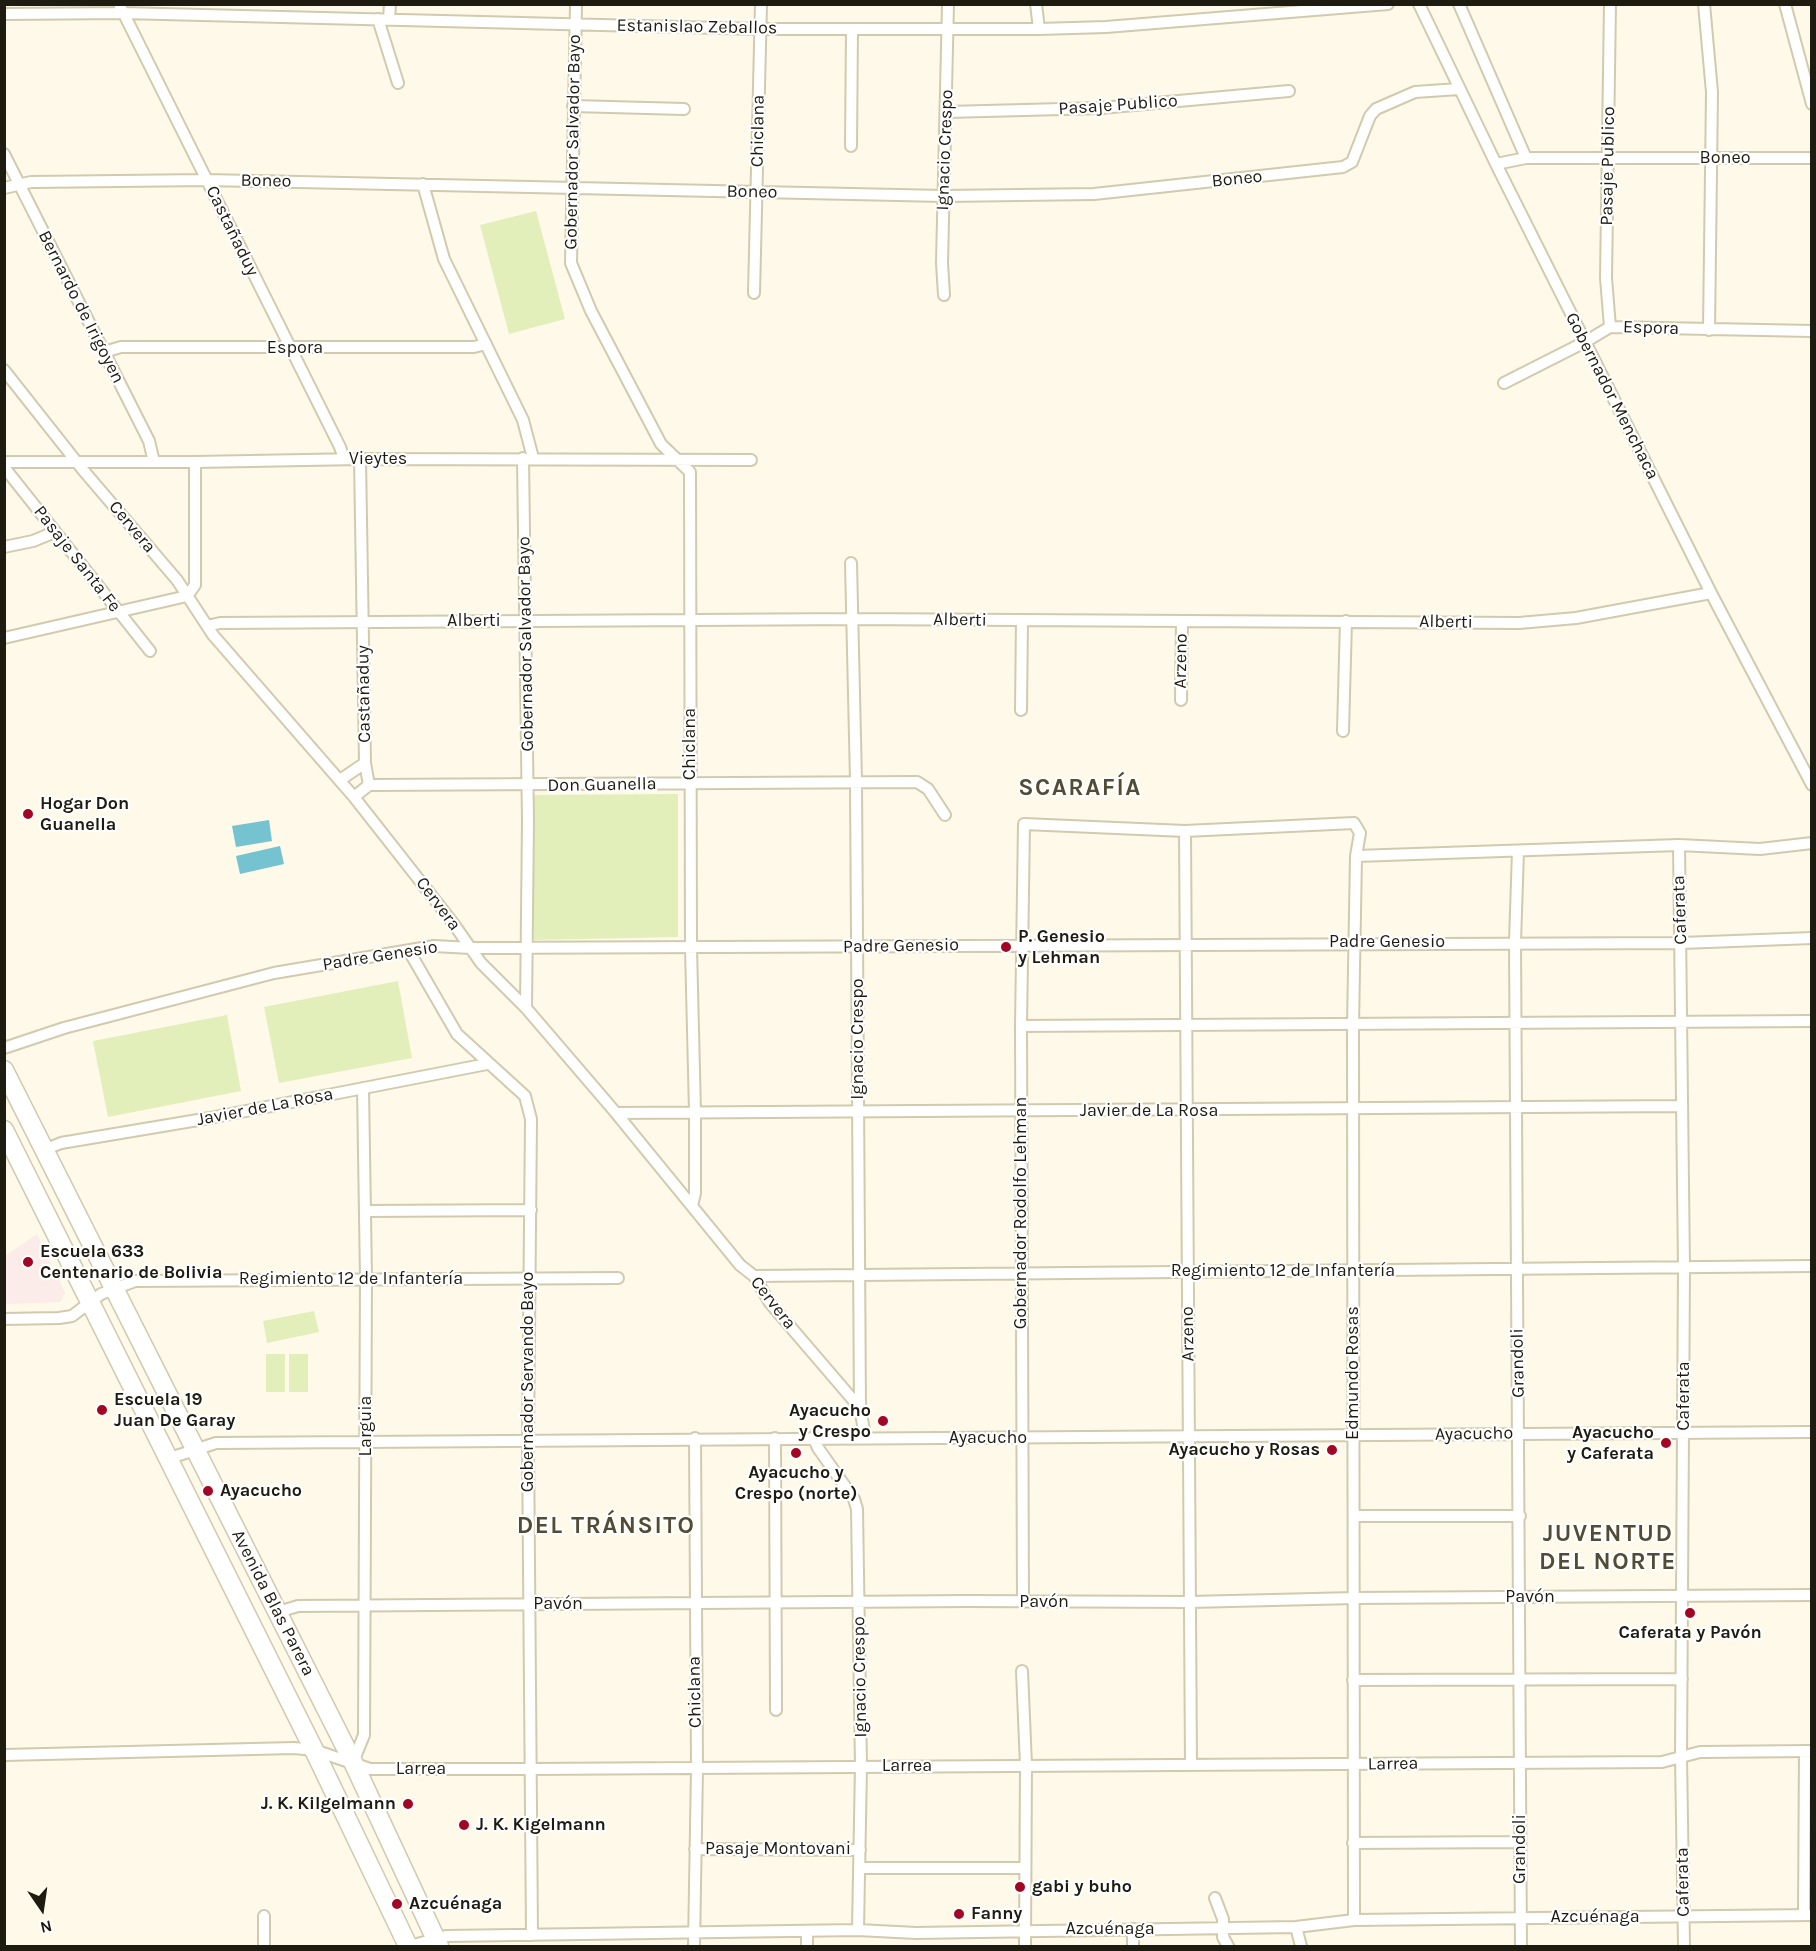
<!DOCTYPE html>
<html>
<head>
<meta charset="utf-8">
<style>
  body { margin:0 }
  #map { position:relative; width:1816px; height:1951px; overflow:hidden; background:#fef9e8; font-family:Karla,sans-serif }
  canvas { display:block }
  .frame { position:absolute; inset:0; border:6px solid #1e1b11; pointer-events:none }
  .north { position:absolute; left:12px; top:1879px; width:60px; height:60px; -webkit-text-stroke:4px #fff; paint-order:stroke; rotate:167deg; font-size:16px; font-weight:700; line-height:24px; text-align:center; color:#1e1b11 }
  .north::after { content:''; display:block; margin:auto; width:21px; height:27px; background:#1e1b11; clip-path:polygon(50% 0,100% 100%,50% 72%,0 100%) }
</style>
</head>
<body>
<div id="map">
<canvas width="1816" height="1951"></canvas>
<div class="frame"></div>
<div class="north">N</div>
</div>
<script>
const ctx = document.querySelector('canvas').getContext('2d');
ctx.lineJoin = 'round';
function paint(path, color) { ctx.fillStyle = color; ctx.fill(path, 'evenodd'); }
const poly = rows => new Path2D(rows.map(r => 'M' + r).join(''));
function stroke(path, color, width, dash) { ctx.strokeStyle = color; ctx.lineWidth = width; ctx.lineCap = dash ? 'butt' : 'round'; ctx.setLineDash(dash || []); ctx.stroke(path); }
function drawText(font, color, halo, rows, align = 'center') {
  ctx.font = font + ' Karla,sans-serif'; ctx.lineWidth = 4.5; ctx.setLineDash([]); ctx.textBaseline = 'middle'; ctx.strokeStyle = halo; ctx.fillStyle = color; for (const [text, x, y, turn = 0] of rows) {
    ctx.save(); ctx.translate(x, y); ctx.rotate((+turn || 0) * Math.PI / 180); ctx.textAlign = isNaN(turn) ? turn : align; if (halo) ctx.strokeText(text, 0, 0); ctx.fillText(text, 0, 0); ctx.restore();
  }
}
paint(poly([
  [37,1234,65,1293,60,1302,5,1304,5,1256]
]), '#fbebe9');
paint(poly([
  [536,211,565,319,509,334,480,225],
  [678,794,678,937,534,940,533,795],
  [398,981,412,1058,279,1083,264,1007],
  [227,1015,241,1091,108,1117,93,1041],
  [314,1311,319,1332,267,1343,263,1321],
  [266,1354,285,1354,285,1392,266,1392],
  [289,1354,308,1354,308,1392,289,1392]
]), '#e3efbb');
paint(poly([
  [269,820,272,841,236,847,232,826],
  [280,846,284,864,240,874,236,856]
]), '#75c2d0');
const minor = poly([
  [119,4,340,447,344,459],
  [576,4,571,263,591,311,661,444,690,472,691,948,695,1112,695,1193,692,1206],
  [1036,4,1039,29],
  [1419,4,1496,164,1711,593,1812,785],
  [1459,4,1526,158],
  [1704,4,1712,92,1709,330],
  [1785,4,1812,104],
  [4,14,123,13,760,29,1039,29,1106,27,1388,4],
  [378,19,398,83],
  [389,19,390,4],
  [573,106,684,109],
  [947,112,1101,108,1289,91],
  [851,146,852,29],
  [4,154,149,441,154,462],
  [1496,164,1526,158,1812,158],
  [423,184,444,259,523,420,533,458],
  [4,188,31,182,206,180,944,196,1094,194,1343,167,1352,162,1370,116,1376,109,1415,92,1459,89],
  [754,293,761,4],
  [944,295,942,263,948,4],
  [1610,327,1606,278,1610,4],
  [104,352,121,347,474,347,486,344],
  [4,370,83,470,177,580,213,635,354,797,453,923,481,963,526,1008,616,1113,740,1265,754,1276,770,1303,860,1408,865,1436],
  [1504,383,1585,342,1610,327,1812,331],
  [523,458,528,821,526,1008],
  [360,459,365,763,369,785],
  [4,462,195,462,360,459,751,460],
  [4,467,150,651],
  [4,547,33,541,55,532],
  [851,563,856,781,860,1408],
  [207,626,220,623,853,619,1519,623,1576,618,1711,593],
  [4,638,187,596,195,585,195,462],
  [1181,700,1182,621],
  [1021,710,1022,620],
  [1343,731,1346,621],
  [340,780,365,763],
  [354,797,369,785,917,782,928,789,945,815],
  [1185,831,1191,1765],
  [1679,845,1684,1268,1681,1757,1684,1946],
  [1518,851,1515,942,1521,1946],
  [1356,856,1679,845,1760,849,1812,843],
  [409,951,457,1034,525,1096,531,1119,528,1440,532,1935],
  [1021,1026,1812,1021],
  [4,1048,64,1028,274,973,434,946,471,948,1682,943,1812,938],
  [616,1113,1681,1106],
  [44,1150,61,1143,210,1118,487,1064],
  [365,1211,531,1210],
  [754,1276,1812,1266],
  [4,1319,59,1318,72,1316,101,1294,135,1281,618,1278],
  [813,1437,818,1448,854,1499,857,1509,861,1766,858,1930],
  [775,1438,776,1710],
  [167,1459,216,1443,1812,1432],
  [1354,1516,1520,1516],
  [1023,1602,1021,1026,1024,824,1185,831,1354,823,1360,833,1356,856,1353,1026,1354,1920],
  [278,1612,298,1606,968,1601,1190,1602,1355,1598,1812,1595],
  [1022,1671,1026,1765,1025,1946],
  [1353,1680,1682,1679],
  [4,1755,294,1748,314,1750,370,1769,530,1769,1662,1762,1700,1752,1812,1751],
  [353,1762,364,1735,366,1278,363,1088],
  [1353,1843,1520,1842],
  [695,1849,860,1850],
  [860,1868,1024,1868],
  [1215,1898,1223,1919,1223,1937,1228,1946],
  [1804,1915,1805,1751],
  [1296,1927,1301,1946],
  [1133,1929,1133,1946],
  [264,1946,264,1916],
  [410,1946,446,1936,858,1930,916,1933,1296,1927,1354,1920,1812,1915],
  [694,1946,697,1768,695,1438],
  [807,1946,807,1932]
]);
const primary = poly([
  [4,1070,353,1762,439,1946],
  [4,1130,314,1750,408,1946]
]);
stroke(minor, '#d2caae', 14);
stroke(primary, '#d2caae', 21);
stroke(minor, '#fff', 10);
stroke(primary, '#fff', 18);
for (const [x, y, r, color] of [
  [28,814,6,"#a30624"],
  [1006,947,6,"#a30624"],
  [28,1262,6,"#a30624"],
  [102,1410,6,"#a30624"],
  [883,1421,6,"#a30624"],
  [1666,1443,6,"#a30624"],
  [1332,1450,6,"#a30624"],
  [796,1453,6,"#a30624"],
  [208,1491,6,"#a30624"],
  [1690,1613,6,"#a30624"],
  [408,1804,6,"#a30624"],
  [464,1825,6,"#a30624"],
  [1020,1887,6,"#a30624"],
  [397,1904,6,"#a30624"],
  [959,1914,6,"#a30624"]
]) { const dot = new Path2D(); dot.arc(x, y, r, 0, 2 * Math.PI); ctx.fillStyle = color; ctx.fill(dot); stroke(dot, '#fff', 2); }
drawText('18px', '#1e1b11', '#fff', [
  ["Estanislao Zeballos",697,27,1],
  ["Pasaje Publico",1118,105,-4],
  ["Chiclana",758,131,-89],
  ["Gobernador Salvador Bayo",573,142,-89],
  ["Ignacio Crespo",945,150,-88],
  ["Boneo",1725,158],
  ["Pasaje Publico",1608,166,-89],
  ["Boneo",1237,179,-6],
  ["Boneo",266,181,1],
  ["Boneo",752,192,1],
  ["Castañaduy",232,231,64],
  ["Bernardo de Irigoyen",81,307,63],
  ["Espora",1651,328,2],
  ["Espora",295,348],
  ["Gobernador Menchaca",1612,396,63],
  ["Vieytes",378,459],
  ["Cervera",132,527,50],
  ["Pasaje Santa Fe",77,559,52],
  ["Alberti",960,620,1],
  ["Alberti",474,621],
  ["Alberti",1446,622,1],
  ["Gobernador Salvador Bayo",526,644,-91],
  ["Arzeno",1181,661,-89],
  ["Castañaduy",364,694,-91],
  ["Chiclana",690,744,-90],
  ["Don Guanella",602,785,-1],
  ["Cervera",438,904,53],
  ["Caferata",1680,910,-92],
  ["Padre Genesio",1387,942],
  ["Padre Genesio",901,946,-1],
  ["Padre Genesio",380,956,-9],
  ["Ignacio Crespo",858,1039,-90],
  ["Javier de La Rosa",265,1107,-11],
  ["Javier de La Rosa",1149,1111],
  ["Gobernador Rodolfo Lehman",1021,1213,-90],
  ["Regimiento 12 de Infantería",1283,1271],
  ["Regimiento 12 de Infantería",351,1279],
  ["Cervera",773,1303,52],
  ["Arzeno",1188,1334,-91],
  ["Grandoli",1518,1363,-91],
  ["Edmundo Rosas",1353,1373,-90],
  ["Gobernador Servando Bayo",528,1382,-90],
  ["Caferata",1684,1396,-90],
  ["Larguia",366,1426,-90],
  ["Ayacucho",1474,1434,-1],
  ["Ayacucho",988,1438],
  ["Pavón",1530,1597],
  ["Pavón",1044,1602],
  ["Avenida Blas Parera",273,1603,63],
  ["Pavón",558,1604],
  ["Ignacio Crespo",860,1677,-91],
  ["Chiclana",695,1692,-91],
  ["Larrea",1393,1764,-1],
  ["Larrea",907,1766],
  ["Larrea",421,1769],
  ["Pasaje Montovani",778,1849],
  ["Grandoli",1520,1849,-90],
  ["Caferata",1683,1882,-91],
  ["Azcuénaga",1595,1917],
  ["Azcuénaga",1110,1929]
]);
drawText('bold 18px', '#1e1b11', '#fff', [
  ["Hogar Don",40,804],
  ["Guanella",40,825],
  ["P. Genesio",1018,937],
  ["y Lehman",1018,958],
  ["Escuela 633",40,1252],
  ["Centenario de Bolivia",40,1273],
  ["Escuela 19",114,1400],
  ["Juan De Garay",114,1421],
  ["Ayacucho",871,1411,"right"],
  ["y Crespo",871,1432,"right"],
  ["Ayacucho",1654,1433,"right"],
  ["y Caferata",1654,1454,"right"],
  ["Ayacucho y Rosas",1320,1450,"right"],
  ["Ayacucho y",796,1473,"center"],
  ["Crespo (norte)",796,1494,"center"],
  ["Ayacucho",220,1491],
  ["Caferata y Pavón",1690,1633,"center"],
  ["J. K. Kilgelmann",396,1804,"right"],
  ["J. K. Kigelmann",476,1825],
  ["gabi y buho",1032,1887],
  ["Azcuénaga",409,1904],
  ["Fanny",971,1914]
], 'left');
ctx.letterSpacing = '1.5px';
drawText('bold 24px', '#534c34', '#fff', [
  ["SCARAFÍA",1080,788],
  ["DEL TRÁNSITO",606,1526],
  ["JUVENTUD",1608,1534],
  ["DEL NORTE",1608,1562]
]);
ctx.letterSpacing = '0px';
</script>
</body>
</html>
